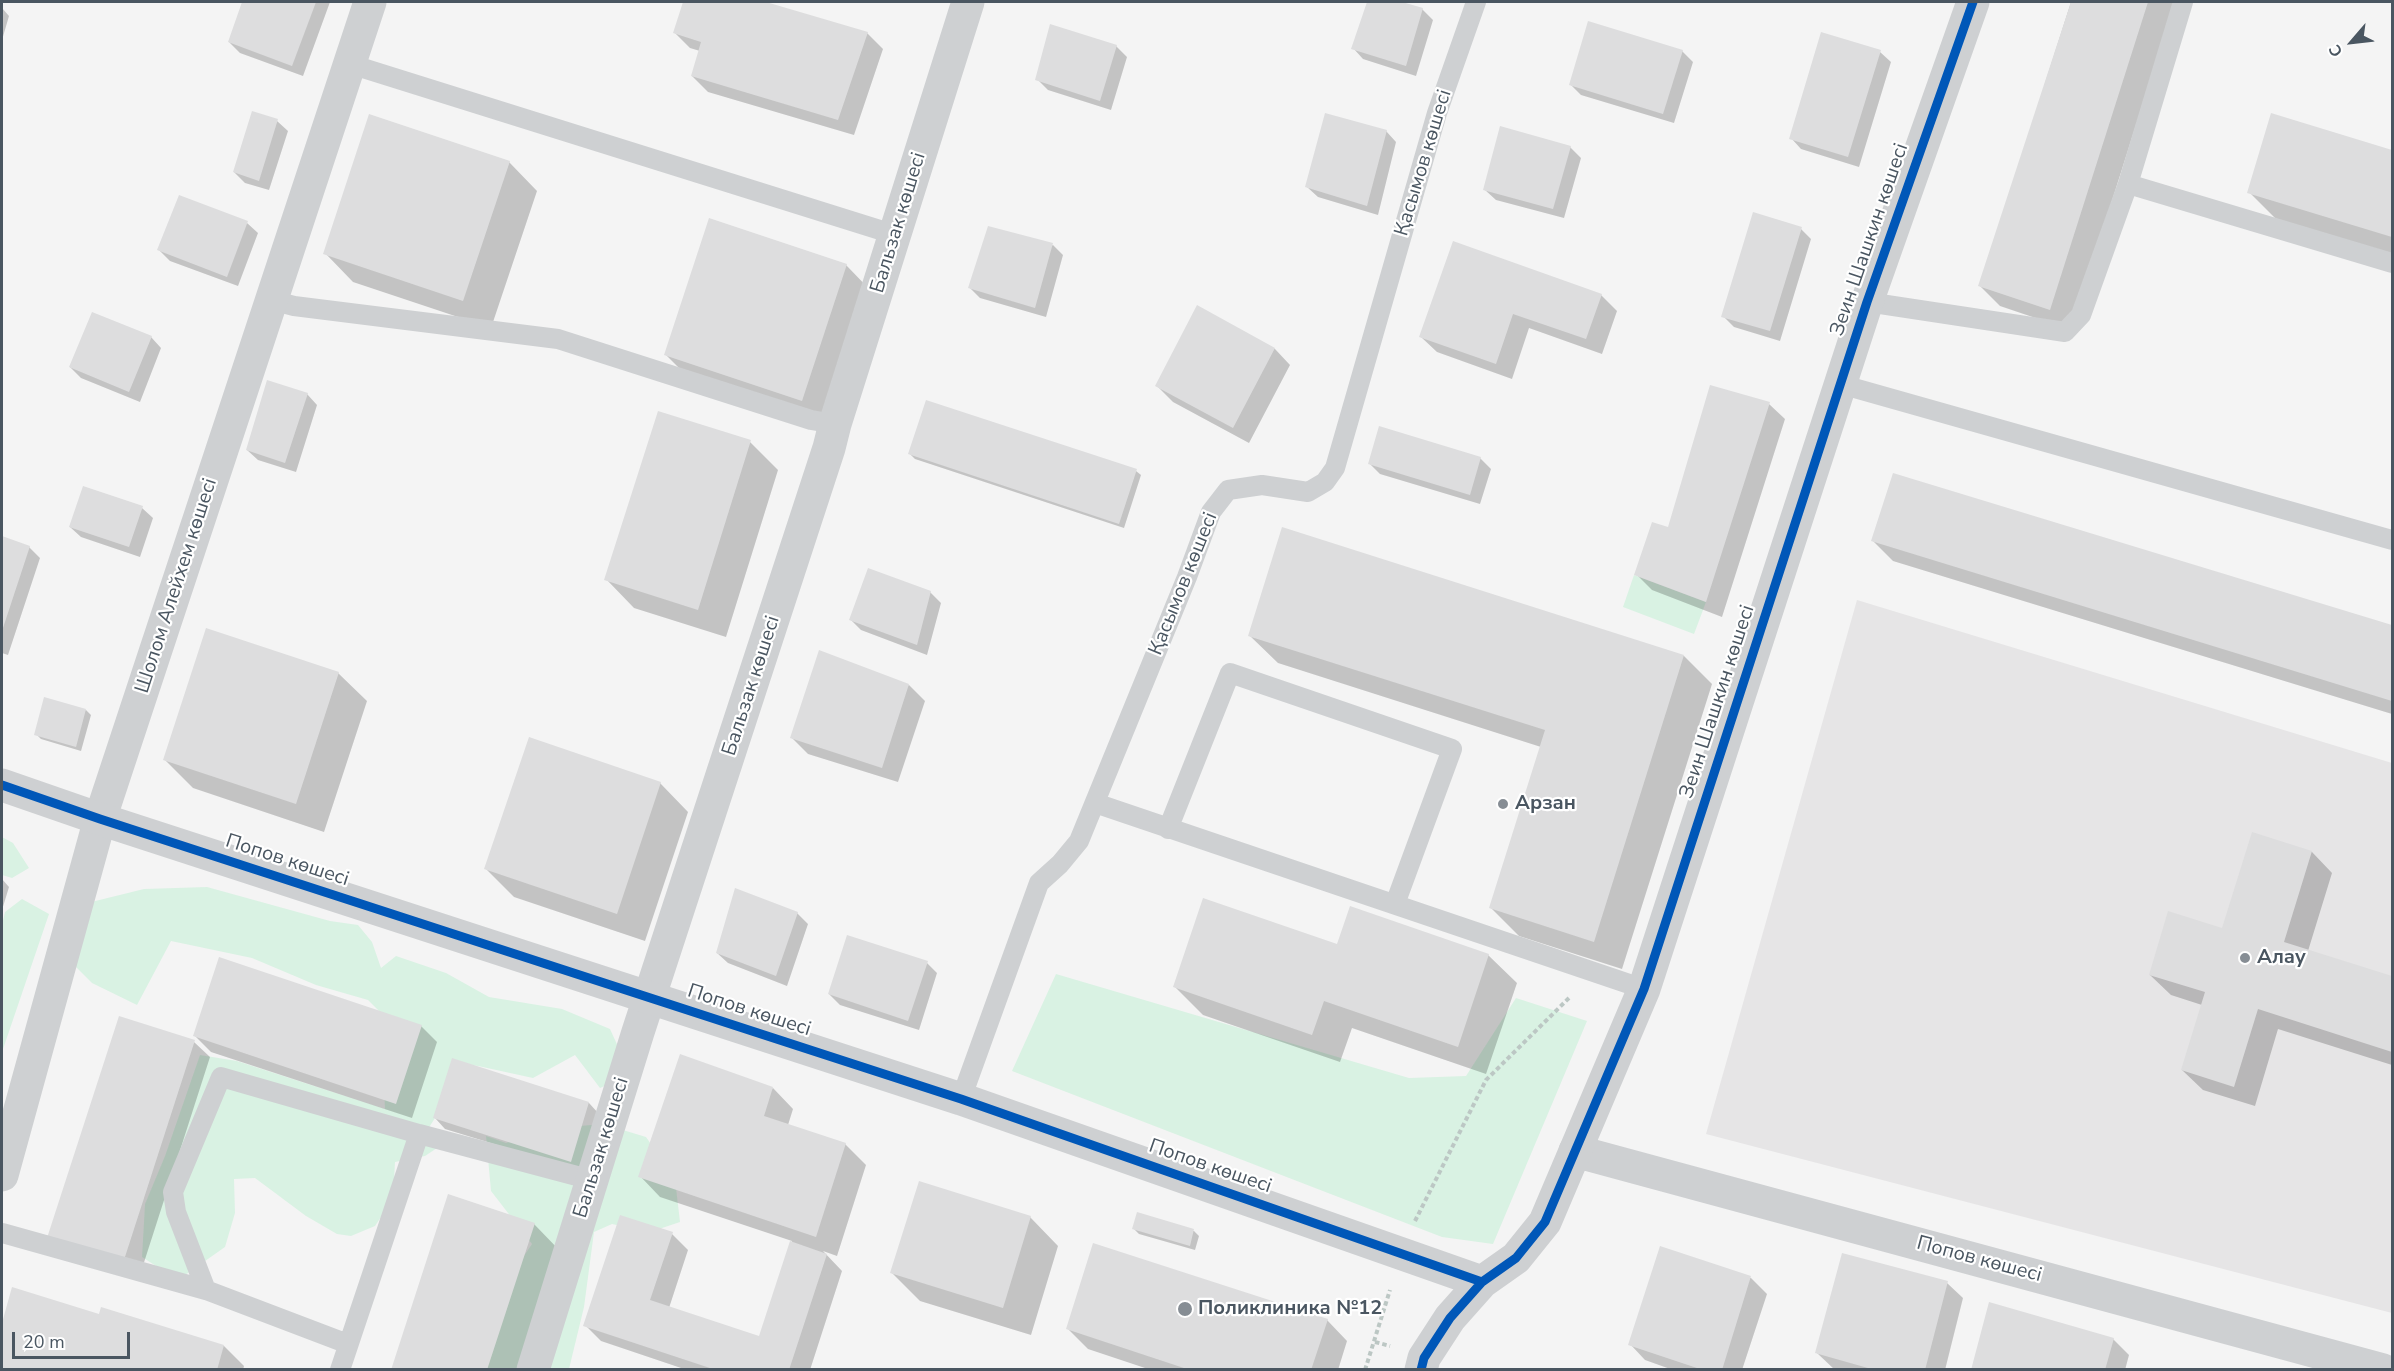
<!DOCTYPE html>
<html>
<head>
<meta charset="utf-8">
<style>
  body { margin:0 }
  #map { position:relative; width:2394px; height:1371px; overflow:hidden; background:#f4f4f4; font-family:"Nunito Sans",sans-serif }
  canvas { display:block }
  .frame { position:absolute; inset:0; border:3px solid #4a5661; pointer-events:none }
  .north { position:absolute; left:2322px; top:12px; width:60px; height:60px; -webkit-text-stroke:4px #fff; paint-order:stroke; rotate:242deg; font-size:16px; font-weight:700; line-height:24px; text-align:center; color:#4a5661 }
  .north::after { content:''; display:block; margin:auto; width:21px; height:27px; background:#4a5661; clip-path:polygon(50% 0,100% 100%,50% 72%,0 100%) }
  .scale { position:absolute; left:12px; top:1332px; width:118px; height:27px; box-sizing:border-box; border:3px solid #4a5661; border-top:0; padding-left:8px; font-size:18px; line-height:21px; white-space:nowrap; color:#4a5661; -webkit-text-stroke:4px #fff; paint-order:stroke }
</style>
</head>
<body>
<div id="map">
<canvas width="2394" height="1371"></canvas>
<div class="frame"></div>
<div class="north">С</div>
<div class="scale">20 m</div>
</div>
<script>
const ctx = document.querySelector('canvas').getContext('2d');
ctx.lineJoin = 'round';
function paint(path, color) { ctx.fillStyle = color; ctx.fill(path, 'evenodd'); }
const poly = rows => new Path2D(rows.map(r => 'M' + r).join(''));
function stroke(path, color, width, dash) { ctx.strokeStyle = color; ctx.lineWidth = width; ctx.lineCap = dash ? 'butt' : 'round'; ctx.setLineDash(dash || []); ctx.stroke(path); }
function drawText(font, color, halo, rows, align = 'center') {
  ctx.font = font + ' "Nunito Sans",sans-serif'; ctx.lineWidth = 4.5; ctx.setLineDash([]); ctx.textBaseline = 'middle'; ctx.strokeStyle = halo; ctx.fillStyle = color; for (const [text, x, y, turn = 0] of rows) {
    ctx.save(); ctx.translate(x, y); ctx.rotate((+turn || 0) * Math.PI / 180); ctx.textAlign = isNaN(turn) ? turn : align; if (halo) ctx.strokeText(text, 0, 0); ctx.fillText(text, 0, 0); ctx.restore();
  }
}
paint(poly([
  [1857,600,2392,763,2392,1313,1706,1134]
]), '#e6e5e6');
paint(poly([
  [1634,575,1706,602,1694,634,1623,607],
  [2,837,13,843,29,868,12,878,2,875],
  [207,887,330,921,358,925,372,942,381,968,396,956,446,973,489,997,562,1009,610,1029,631,1075,600,1088,575,1055,533,1078,478,1066,458,1064,442,1107,428,1129,437,1148,425,1156,395,1162,393,1199,375,1226,351,1236,337,1234,306,1216,255,1178,234,1179,235,1213,225,1247,178,1280,142,1257,145,1204,165,1156,200,1055,237,1061,385,1109,384,1090,393,1025,368,1000,316,985,252,958,171,941,137,1005,92,983,72,963,67,908,144,889],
  [22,899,49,914,2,1052,2,925,5,912],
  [1056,974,1409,1078,1466,1076,1516,998,1587,1021,1493,1244,1442,1237,1012,1071],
  [603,1124,646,1137,675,1179,680,1222,650,1232,612,1224,594,1232,584,1307,569,1369,478,1370,515,1269,532,1244,491,1191,486,1136,506,1143,544,1129]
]), '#d9f2e3');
paint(poly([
  [244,2,330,2,303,76,240,53,229,42],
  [685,2,761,2,867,33,883,49,854,135,708,92,692,76,700,51,690,48,675,33],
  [1369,2,1396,2,1422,9,1433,20,1416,76,1363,59,1353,48],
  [2071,2,2175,2,2071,330,2000,306,1980,286],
  [2,8,9,16,2,40],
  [1116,46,1127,57,1111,110,1048,90,1037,79],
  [1682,51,1693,62,1674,123,1581,95,1571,85],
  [1880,52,1891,62,1859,167,1801,149,1791,138],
  [2272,115,2392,152,2392,256,2277,220,2249,192],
  [277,121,288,131,269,190,245,183,234,172],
  [1386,131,1396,142,1378,215,1318,197,1307,187],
  [1570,147,1581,158,1564,218,1496,200,1485,190],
  [509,162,537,191,491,328,353,282,325,253],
  [247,223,258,233,238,286,170,261,159,250],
  [1801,229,1811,239,1780,341,1734,327,1723,316],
  [1454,243,1601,295,1617,311,1602,354,1529,328,1512,379,1437,352,1421,337],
  [1053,245,1063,255,1046,317,980,298,969,287],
  [846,265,874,294,830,428,694,383,666,355],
  [1198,307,1275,349,1290,365,1249,443,1173,402,1157,386],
  [151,337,161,348,140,402,81,378,70,367],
  [307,394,317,405,296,472,258,460,247,450],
  [1769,404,1785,419,1722,617,1652,590,1636,574],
  [750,442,778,470,726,637,634,608,606,579],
  [910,454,1136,471,1141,475,1124,528,915,459],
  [1480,458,1491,469,1480,504,1380,474,1370,464],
  [1894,475,2392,627,2392,714,1893,561,1873,541],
  [142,508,153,518,140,557,81,537,70,527],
  [2,538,29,547,40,558,8,655,2,653],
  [930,592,941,603,927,655,861,630,850,619],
  [1249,635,1684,656,1712,684,1622,969,1519,936,1491,908,1541,747,1278,663],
  [338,673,367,701,324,832,193,788,165,760],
  [909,685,925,701,898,782,808,754,792,738],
  [86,710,91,715,81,751,41,739,36,734],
  [660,783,688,812,645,941,514,897,486,869],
  [2253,833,2312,852,2332,873,2308,951,2392,977,2392,1065,2278,1029,2255,1106,2203,1090,2182,1070,2202,1005,2171,995,2150,975,2223,930],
  [2,879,9,887,2,910],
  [797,913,808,924,787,986,728,963,717,953],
  [1338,946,1488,955,1517,983,1486,1074,1352,1028,1340,1062,1203,1015,1175,987],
  [927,963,937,973,919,1030,840,1005,829,994],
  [421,1026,437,1042,412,1118,211,1052,195,1036],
  [194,1042,210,1057,139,1278,65,1254],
  [453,1060,589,1103,599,1114,582,1171,445,1129,435,1118],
  [773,1088,793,1109,788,1125,845,1144,866,1165,837,1256,823,1251,842,1271,810,1370,687,1370,601,1341,585,1325,672,1234,688,1250,669,1308,760,1338,792,1241,660,1197,640,1176],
  [1030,1217,1058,1246,1031,1335,920,1301,892,1273],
  [534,1224,562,1253,524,1370,392,1370],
  [1134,1229,1194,1231,1199,1236,1195,1250,1139,1234],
  [1661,1248,1751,1278,1767,1294,1742,1370,1673,1370,1645,1360,1630,1344],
  [1947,1283,1963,1298,1945,1370,1835,1370,1817,1353],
  [13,1289,100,1316,224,1346,244,1366,243,1370,2,1370,2,1328],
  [1327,1320,1347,1341,1338,1370,1151,1370,1088,1349,1067,1328],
  [2113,1339,2129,1355,2125,1370,1972,1370]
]), '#0003');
paint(poly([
  [242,2,316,2,292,66,228,42],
  [683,2,766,2,868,32,838,120,691,76,701,42,673,33],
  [1367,2,1402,2,1423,8,1406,66,1351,49],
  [2071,2,2148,2,2050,310,1978,286],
  [1588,21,1683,50,1663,114,1569,85],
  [1050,24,1117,45,1100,101,1035,80],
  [1821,32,1881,50,1848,157,1789,139],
  [252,111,278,119,259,181,233,172],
  [1325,113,1387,130,1367,206,1305,187],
  [2271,113,2392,150,2392,237,2247,193],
  [369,114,510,161,463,301,323,254],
  [1500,126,1571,146,1553,209,1483,190],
  [179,195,248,221,227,277,157,250],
  [1753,212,1802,227,1770,331,1721,317],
  [709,218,847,264,802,401,664,355],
  [988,226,1053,243,1035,308,968,288],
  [1453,241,1602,294,1586,339,1513,314,1496,364,1419,337],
  [1197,305,1275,348,1233,428,1155,386],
  [92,312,152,336,129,392,69,367],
  [267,380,308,393,285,463,246,450],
  [1710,385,1770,402,1706,602,1634,575,1652,522,1668,527],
  [926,400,1137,469,1119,524,908,454],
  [658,411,751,440,698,610,604,580],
  [1379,426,1481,457,1470,495,1368,464],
  [1893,473,2392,625,2392,701,1871,541],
  [83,486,143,506,129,547,69,527],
  [1282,527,1684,655,1594,942,1489,908,1545,730,1248,636],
  [2,536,30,546,2,631],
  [868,568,931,591,917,645,849,620],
  [206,628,339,672,296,804,163,760],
  [819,650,909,684,882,768,790,738],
  [44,697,86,709,76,747,34,735],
  [529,737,661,782,617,914,484,869],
  [2252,832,2312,851,2284,942,2392,976,2392,1052,2258,1009,2234,1087,2181,1070,2205,992,2149,975,2168,911,2222,928],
  [735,888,798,912,776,976,716,953],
  [1203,898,1337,944,1350,906,1489,954,1458,1047,1324,1001,1312,1035,1173,987],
  [847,935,928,961,908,1021,828,994],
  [219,957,422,1025,396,1104,193,1036],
  [119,1016,195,1040,123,1263,47,1238],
  [680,1054,773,1087,764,1116,846,1143,816,1237,638,1177],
  [452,1058,589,1102,571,1162,433,1118],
  [919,1181,1031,1216,1003,1308,890,1273],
  [448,1194,535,1223,487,1370,391,1370],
  [1137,1212,1194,1229,1190,1246,1132,1229],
  [620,1215,673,1232,650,1300,759,1336,790,1241,827,1254,789,1370,716,1370,583,1326],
  [1093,1243,1328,1319,1311,1370,1190,1370,1066,1329],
  [1660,1246,1751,1276,1722,1370,1703,1370,1628,1345],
  [1842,1253,1948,1281,1925,1370,1875,1370,1815,1353],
  [12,1287,99,1314,101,1307,224,1345,217,1370,2,1370,2,1323],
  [1989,1302,2114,1338,2105,1370,1971,1370]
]), '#ddddde');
stroke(poly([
  [1415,1221,1486,1080,1571,996],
  [1375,1342,1390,1346],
  [1365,1370,1390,1290]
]), '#bcc7c4', 4, [4.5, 3]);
stroke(poly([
  [350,64,896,235],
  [2128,184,2392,263],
  [271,300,294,306,558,339,811,420,835,424],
  [1867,302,2065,332,2081,315,2128,184,2183,2],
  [1840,384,2392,540],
  [1095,803,1644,989],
  [1168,829,1230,673,1452,749,1395,904],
  [961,1099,1039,883,1060,864,1079,841,1187,577,1211,512,1228,490,1262,485,1308,492,1325,482,1335,468,1437,113,1476,2],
  [2,1233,206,1290,348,1344],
  [206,1290,176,1212,173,1192,221,1077,419,1134],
  [340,1370,419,1134,592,1180]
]), '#ced0d2', 20);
stroke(poly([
  [1575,1151,2383,1370],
  [2,1175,100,819,370,2],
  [533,1370,638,1032,829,448,835,424,968,2]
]), '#ced0d2', 33);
stroke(poly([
  [2,785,100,819,961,1099,1482,1282],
  [1421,1370,1424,1358,1450,1318,1482,1282,1516,1258,1545,1222,1644,989,1867,302,1973,2]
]), '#ced0d2', 33);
stroke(poly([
  [2,785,100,819,961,1099,1482,1282],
  [1421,1370,1424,1358,1450,1318,1482,1282,1516,1258,1545,1222,1644,989,1867,302,1973,2]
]), '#0057b8', 9);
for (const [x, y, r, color] of [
  [1503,804,6,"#868d94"],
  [2245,958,6,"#868d94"],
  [1185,1309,8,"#868d94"]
]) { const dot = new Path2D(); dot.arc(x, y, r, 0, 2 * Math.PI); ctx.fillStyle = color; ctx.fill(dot); stroke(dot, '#fff', 2); }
drawText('20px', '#4a5661', '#fff', [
  ["Қасымов көшесі",1424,163,-73],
  ["Бальзак көшесі",899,223,-73],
  ["Зеин Шашкин көшесі",1870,240,-71],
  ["Қасымов көшесі",1184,584,-68],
  ["Шолом Алейхем көшесі",177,586,-72],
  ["Бальзак көшесі",752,686,-72],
  ["Зеин Шашкин көшесі",1718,702,-72],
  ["Попов көшесі",287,861,18],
  ["Попов көшесі",749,1011,18],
  ["Бальзак көшесі",602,1148,-73],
  ["Попов көшесі",1210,1167,19],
  ["Попов көшесі",1979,1260,15]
]);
drawText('bold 20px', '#4a5661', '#fff', [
  ["Арзан",1515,804],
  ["Алау",2257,958],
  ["Поликлиника №12",1198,1309]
], 'left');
</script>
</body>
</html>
